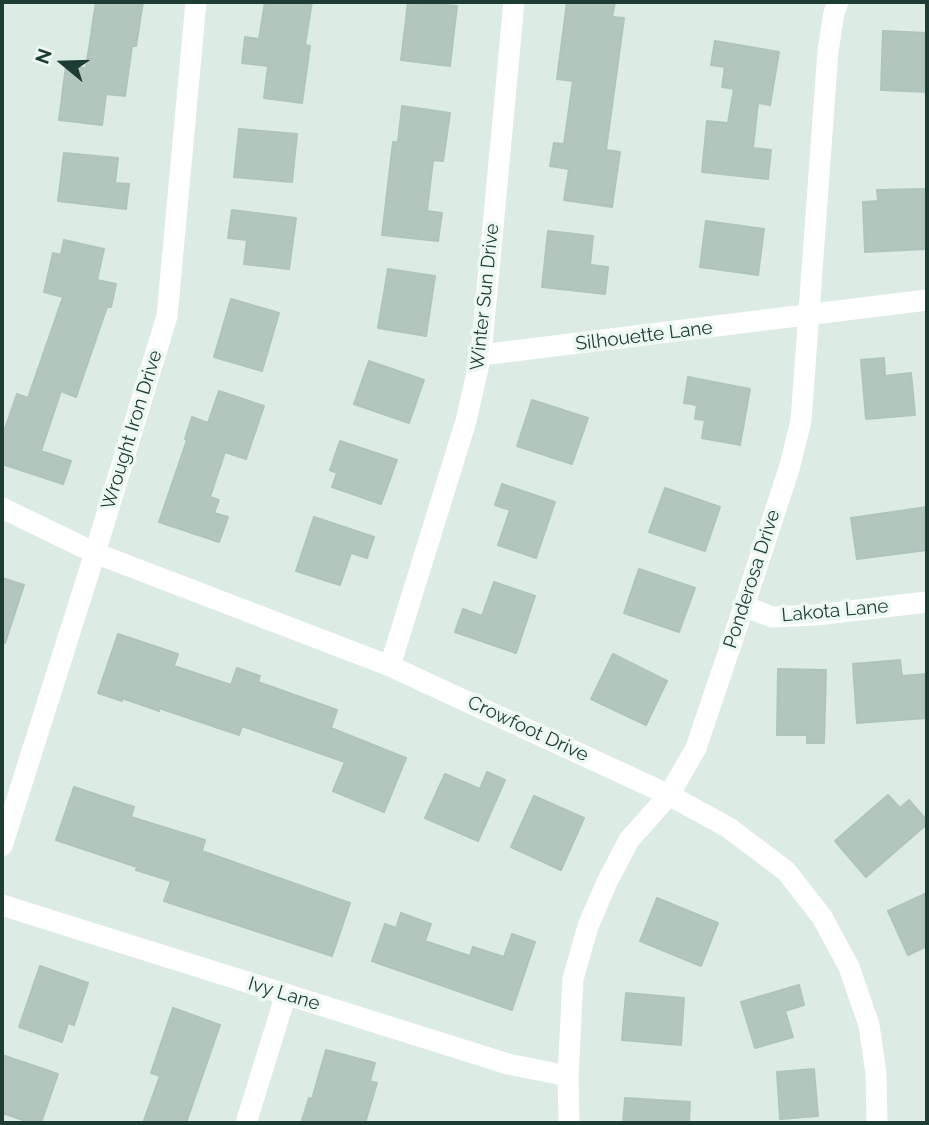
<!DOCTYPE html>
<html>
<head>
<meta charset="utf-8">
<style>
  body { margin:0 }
  #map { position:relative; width:929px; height:1125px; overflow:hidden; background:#ddebe5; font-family:Raleway,sans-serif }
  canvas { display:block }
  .frame { position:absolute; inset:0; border:4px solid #1d3c33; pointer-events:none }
  .north { position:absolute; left:28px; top:28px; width:70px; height:70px; -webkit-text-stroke:5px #eef8f2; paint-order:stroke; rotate:289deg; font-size:19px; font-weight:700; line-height:28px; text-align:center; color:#1d3c33 }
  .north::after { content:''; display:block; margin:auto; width:24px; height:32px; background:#1d3c33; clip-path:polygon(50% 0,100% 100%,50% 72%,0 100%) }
</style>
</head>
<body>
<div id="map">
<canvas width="929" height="1125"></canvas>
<div class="frame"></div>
<div class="north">N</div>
</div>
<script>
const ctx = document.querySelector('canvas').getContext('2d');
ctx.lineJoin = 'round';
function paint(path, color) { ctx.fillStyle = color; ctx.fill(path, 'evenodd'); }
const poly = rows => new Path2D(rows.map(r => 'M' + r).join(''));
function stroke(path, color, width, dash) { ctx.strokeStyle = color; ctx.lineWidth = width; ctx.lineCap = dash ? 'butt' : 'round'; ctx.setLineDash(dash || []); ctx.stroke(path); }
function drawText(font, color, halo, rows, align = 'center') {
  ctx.font = font + ' Raleway,sans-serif'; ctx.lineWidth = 7; ctx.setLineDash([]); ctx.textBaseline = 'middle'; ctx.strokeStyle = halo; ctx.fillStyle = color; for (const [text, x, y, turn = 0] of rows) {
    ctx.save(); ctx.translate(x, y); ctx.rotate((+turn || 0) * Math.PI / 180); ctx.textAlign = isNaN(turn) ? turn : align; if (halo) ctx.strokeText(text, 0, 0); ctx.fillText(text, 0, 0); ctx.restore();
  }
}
const building = poly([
  [96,2,143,2,136,46,132,46,125,96,106,94,102,125,59,120,66,66,86,68,96,2],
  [265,2,312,2,305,45,310,46,302,103,264,98,268,66,242,63,245,37,259,39,265,2],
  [408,2,457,6,450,66,401,60,408,2],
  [567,2,615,2,612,17,624,18,606,150,620,152,612,207,564,200,569,169,550,166,554,143,564,144,573,81,557,79,567,2],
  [883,31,927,33,927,92,881,90,883,31],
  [715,41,779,52,770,105,758,103,753,148,771,150,768,179,702,172,707,121,728,123,734,89,722,87,725,67,711,65,715,41],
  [402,106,450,113,443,161,433,160,427,211,442,213,438,241,382,235,393,142,398,142,402,106],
  [239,129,297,134,292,182,234,177,239,129],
  [64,153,118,158,115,183,129,184,126,209,58,201,64,153],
  [927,189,927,249,865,252,863,202,878,201,877,190,927,189],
  [232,210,296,218,289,269,244,264,247,240,228,238,232,210],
  [706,221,764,229,758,275,700,267,706,221],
  [548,231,593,236,590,265,608,267,605,294,542,287,548,231],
  [64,240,104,249,97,280,116,284,111,307,107,307,76,397,61,391,41,451,71,461,63,484,2,464,2,437,17,394,28,398,63,297,44,292,53,253,61,255,64,240],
  [388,269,435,276,426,336,378,328,388,269],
  [231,299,279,313,262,371,214,357,231,299],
  [884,358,885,376,911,373,915,415,866,419,861,360,884,358],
  [369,361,424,380,409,423,354,404,369,361],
  [688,377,750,389,740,445,702,438,705,420,695,419,697,405,684,403,688,377],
  [219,391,264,406,246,459,225,452,210,497,219,500,214,513,228,517,219,542,159,522,187,440,185,439,192,417,208,423,219,391],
  [532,400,588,418,572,464,517,446,532,400],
  [340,441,397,460,381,504,332,487,337,473,330,470,340,441],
  [502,484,555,502,536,558,498,545,510,510,495,505,502,484],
  [665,488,720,507,705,551,649,532,665,488],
  [927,507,927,550,857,559,851,518,927,507],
  [314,517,374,537,367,558,351,553,340,585,296,571,314,517],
  [639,569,695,588,679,632,624,613,639,569],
  [2,578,24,585,5,643,2,642,2,578],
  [494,582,535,596,516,653,455,632,463,609,482,616,494,582],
  [118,634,178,654,174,666,231,685,237,668,260,676,258,682,337,710,331,728,406,758,384,812,333,791,345,762,242,726,239,735,159,708,159,711,122,698,122,701,98,693,118,634],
  [613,654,667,681,646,725,591,699,613,654],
  [900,660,902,676,927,674,927,718,857,723,853,664,900,660],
  [778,669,826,670,824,743,807,743,807,735,777,735,778,669],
  [487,772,505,780,478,841,425,818,445,774,480,789,487,772],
  [74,787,134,807,131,817,205,840,202,851,350,903,332,956,164,901,171,881,136,870,137,867,56,840,74,787],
  [888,795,900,808,909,800,927,821,927,824,866,877,835,841,888,795],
  [534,796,584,818,561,870,511,847,534,796],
  [927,893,927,946,908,955,888,911,927,893],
  [657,898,718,923,701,966,640,941,657,898],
  [401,913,431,924,425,941,470,956,473,947,504,957,512,934,535,942,512,1010,372,961,385,924,396,928,401,913],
  [40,966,88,983,74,1025,68,1023,62,1042,19,1027,40,966],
  [799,985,804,1005,785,1011,793,1037,755,1048,741,1002,799,985],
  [626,993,684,998,681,1045,622,1040,626,993],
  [173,1008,220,1025,186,1123,143,1123,160,1076,151,1073,173,1008],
  [326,1050,375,1063,370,1081,377,1083,365,1123,313,1123,302,1120,309,1098,312,1099,326,1050],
  [2,1055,58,1074,41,1123,32,1123,2,1113,2,1055],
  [814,1069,818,1116,780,1119,777,1072,814,1069],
  [625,1098,690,1102,689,1123,623,1123,625,1098]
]);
paint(building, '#b2c6be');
stroke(building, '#afc5bc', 2);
stroke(poly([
  [481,355,927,300],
  [2,508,95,553,390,666,669,795,729,828,786,871,822,917,849,967,869,1025,876,1073,877,1123],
  [744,606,772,617,816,615,927,602],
  [390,666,466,421,481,355,514,2],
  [2,846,95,553,167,316,196,2],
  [2,905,508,1064,568,1076],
  [246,1123,286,994],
  [569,1123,568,1076,573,979,588,926,607,882,629,840,669,795,696,748,744,606,789,469,801,421,828,51,834,13,838,2]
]), '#fff', 21);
drawText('19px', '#1d3c33', '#eef8f2', [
  ["Winter Sun Drive",485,297,-84],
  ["Silhouette Lane",644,336,-7],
  ["Wrought Iron Drive",132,430,-73],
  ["Ponderosa Drive",752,579,-72],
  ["Lakota Lane",835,611,-5],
  ["Crowfoot Drive",528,729,25],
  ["Ivy Lane",284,994,17]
]);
</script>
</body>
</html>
